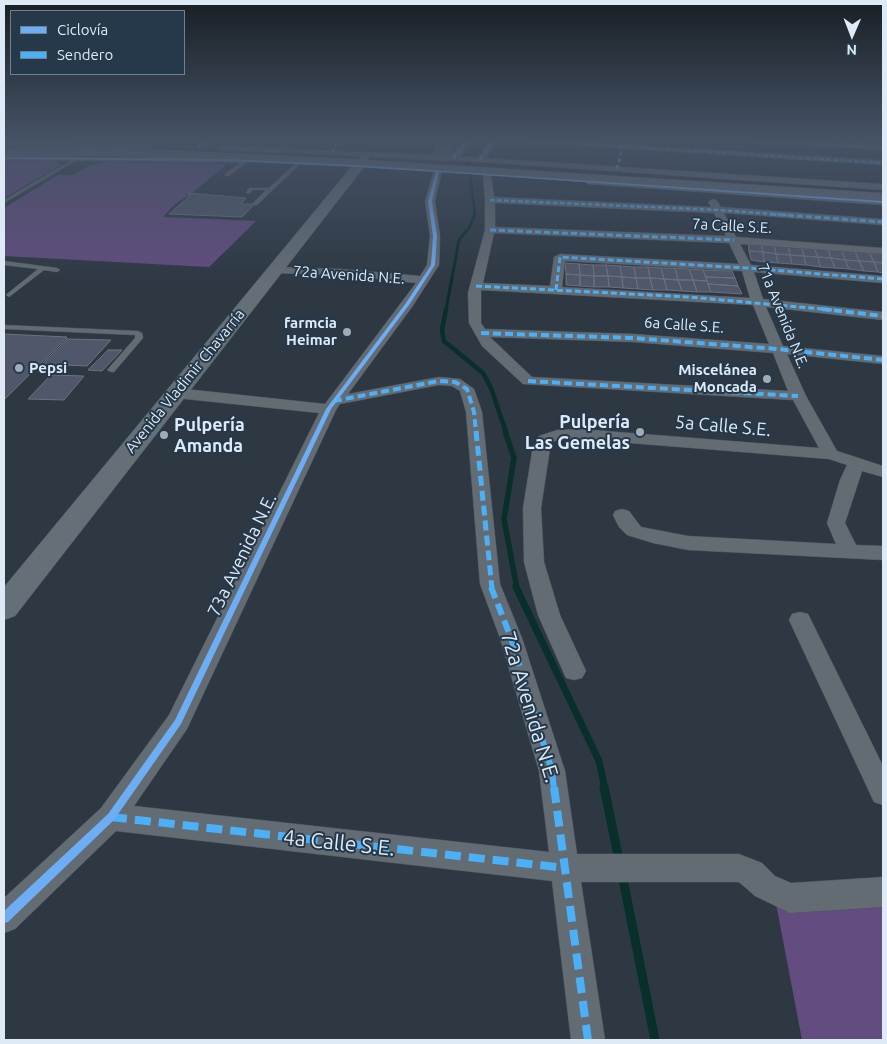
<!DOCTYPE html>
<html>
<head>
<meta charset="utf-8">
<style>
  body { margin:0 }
  #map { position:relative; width:887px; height:1044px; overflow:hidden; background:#2d3843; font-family:Ubuntu,sans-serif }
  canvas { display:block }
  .frame { position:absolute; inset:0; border:5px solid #deeaf5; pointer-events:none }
  .legend { position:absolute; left:10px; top:10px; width:175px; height:65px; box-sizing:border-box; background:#25394b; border:1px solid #6f808f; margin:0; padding:6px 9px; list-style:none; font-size:15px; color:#deeaf5 }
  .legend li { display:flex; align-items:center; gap:10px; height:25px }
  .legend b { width:25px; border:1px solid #6f808f }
  .north { position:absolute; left:827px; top:10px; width:50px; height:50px; -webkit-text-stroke:4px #25394b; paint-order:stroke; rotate:181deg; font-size:14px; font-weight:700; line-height:20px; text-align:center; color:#deeaf5 }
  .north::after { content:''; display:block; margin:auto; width:18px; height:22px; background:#deeaf5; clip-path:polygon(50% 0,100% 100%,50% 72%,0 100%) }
</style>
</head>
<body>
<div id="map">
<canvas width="887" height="1044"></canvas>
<div class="frame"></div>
<ul class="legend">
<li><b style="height:6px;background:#6dadf4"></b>Ciclovía</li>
<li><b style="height:6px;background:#4cb0f7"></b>Sendero</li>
</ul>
<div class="north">N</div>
</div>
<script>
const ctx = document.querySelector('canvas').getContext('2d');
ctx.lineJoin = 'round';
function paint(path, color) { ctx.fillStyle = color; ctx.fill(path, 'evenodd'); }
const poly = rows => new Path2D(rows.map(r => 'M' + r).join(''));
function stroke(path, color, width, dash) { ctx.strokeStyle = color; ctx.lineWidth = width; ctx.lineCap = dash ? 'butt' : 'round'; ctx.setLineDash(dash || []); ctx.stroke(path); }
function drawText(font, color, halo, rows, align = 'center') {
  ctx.font = font + ' Ubuntu,sans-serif'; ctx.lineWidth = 4; ctx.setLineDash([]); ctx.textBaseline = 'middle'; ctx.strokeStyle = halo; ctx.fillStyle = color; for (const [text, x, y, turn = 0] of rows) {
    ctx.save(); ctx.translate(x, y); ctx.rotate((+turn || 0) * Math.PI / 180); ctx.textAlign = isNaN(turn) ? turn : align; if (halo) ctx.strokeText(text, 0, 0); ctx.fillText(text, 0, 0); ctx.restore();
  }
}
paint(poly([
  [4,160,57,161,61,165,4,198],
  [104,162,227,164,192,193,185,194,188,196,175,204,163,217,256,221,209,267,4,256,4,208,58,175,73,175,90,165],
  [883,882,883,1040,802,1040,773,888]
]), '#634c80');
stroke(poly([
  [475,215,468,158,479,140]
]), '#092f2a', 2.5);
stroke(poly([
  [446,310,459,240,469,228,475,214]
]), '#092f2a', 3);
stroke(poly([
  [446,309,442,330,444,341,483,373,491,388,506,432]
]), '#092f2a', 4.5);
stroke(poly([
  [505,431,514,458,504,519,517,589]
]), '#092f2a', 5.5);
stroke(poly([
  [516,587,599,761,605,789]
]), '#092f2a', 7);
stroke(poly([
  [604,787,619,860],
  [622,874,655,1040]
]), '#092f2a', 9);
const building = poly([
  [841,140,876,141,879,145,843,143,841,140],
  [437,146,453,147,447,156,432,155,437,146],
  [189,193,246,198,241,204,255,204,242,217,169,214,191,195,187,195,189,193],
  [748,242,761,243,763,252,749,251,748,242],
  [761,243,774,244,776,254,763,252,761,243],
  [774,244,788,245,790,255,776,254,774,244],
  [788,245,801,246,804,256,790,255,788,245],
  [801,246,814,248,818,257,804,256,801,246],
  [814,248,828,249,831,258,818,257,814,248],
  [828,249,842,250,845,260,831,258,828,249],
  [842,250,855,251,859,261,845,260,842,250],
  [749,251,763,252,764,262,751,260,749,251],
  [855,251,869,252,874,262,859,261,855,251],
  [763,252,776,254,778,263,764,262,763,252],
  [869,252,883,254,883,263,874,262,869,252],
  [776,254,790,255,792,264,778,263,776,254],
  [790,255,804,256,806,265,792,264,790,255],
  [804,256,818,257,820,267,806,265,804,256],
  [818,257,831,258,835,268,820,267,818,257],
  [831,258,845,260,849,269,835,268,831,258],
  [845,260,859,261,864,271,849,269,845,260],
  [859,261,874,262,878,272,864,271,859,261],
  [874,262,883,263,883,273,878,272,874,262],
  [565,263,579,264,580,275,566,274,565,263],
  [579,264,593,265,594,276,580,275,579,264],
  [593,265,606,265,608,276,594,276,593,265],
  [606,265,620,266,622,277,608,276,606,265],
  [620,266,634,267,636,278,622,277,620,266],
  [634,267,648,267,650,278,636,278,634,267],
  [648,267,661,268,664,279,650,278,648,267],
  [661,268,675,268,678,280,664,279,661,268],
  [675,268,689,269,693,280,678,280,675,268],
  [689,269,703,270,707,281,693,280,689,269],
  [703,270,732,271,735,278,706,277,703,270],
  [566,274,580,275,580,286,566,285,566,274],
  [580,275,594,276,594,287,580,286,580,275],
  [594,276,608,276,609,287,594,287,594,276],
  [608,276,622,277,623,288,609,287,608,276],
  [622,277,636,278,638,289,623,288,622,277],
  [706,277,735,278,738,286,708,284,706,277],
  [636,278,650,278,653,290,638,289,636,278],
  [650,278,664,279,667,290,653,290,650,278],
  [664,279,678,280,682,291,667,290,664,279],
  [678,280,693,280,697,292,682,291,678,280],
  [693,280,707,281,711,292,697,292,693,280],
  [708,284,738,286,742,294,711,292,708,284],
  [4,334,67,337,4,400,4,334],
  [67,339,111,340,87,366,42,364,67,339],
  [108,350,122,350,102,371,88,370,108,350],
  [51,375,84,376,64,400,28,399,51,375]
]);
paint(building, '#50576a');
stroke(building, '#6c727c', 1);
const lane = poly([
  [75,158,79,159,4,203,4,200,75,158],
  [244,160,248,161,229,176,225,176,225,174,244,160],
  [297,162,301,163,257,205,253,205,253,203,266,190,252,190,250,193,246,193,249,188,269,188,297,162],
  [4,261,57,268,60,270,57,272,44,270,9,297,6,295,7,294,38,269,4,265,4,261],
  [4,325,138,331,142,333,143,338,114,372,111,372,107,370,135,338,135,335,4,329,4,325]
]);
const street = poly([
  [205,140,213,140,204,149,198,149,198,145,205,140],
  [466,140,474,140,459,157,478,157,490,140,498,140,486,158,883,184,883,190,480,162,221,150,217,148,221,146,450,156,466,140],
  [515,140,554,140,883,160,883,165,519,142,515,140],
  [744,140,786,140,883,146,883,150,748,142,744,140],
  [4,142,151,144,155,146,151,148,4,146,4,142],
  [4,156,241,159,245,161,241,163,4,160,4,156],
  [438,168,442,171,435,201,440,236,439,265,412,307,348,394,439,377,460,379,474,389,482,412,500,584,522,638,565,771,577,854,739,854,762,863,775,876,791,883,883,877,883,907,790,913,755,896,739,882,581,882,605,1040,571,1040,552,881,116,831,15,929,4,933,4,898,101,808,169,715,319,413,176,398,171,396,168,393,171,390,176,388,325,404,416,283,341,275,273,273,267,270,273,267,341,269,420,276,427,265,430,236,425,201,434,171,438,168],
  [439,385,452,386,460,391,466,412,480,584,500,638,539,771,549,852,134,806,187,729,336,410,340,404,439,385],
  [487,171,491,174,494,197,711,207,708,202,713,199,716,200,721,207,883,219,883,225,724,213,736,237,883,248,883,254,740,244,751,265,883,276,883,283,754,272,763,299,883,312,883,320,766,307,783,346,883,356,883,364,787,354,806,396,837,451,883,466,883,477,862,471,845,523,856,545,883,546,883,560,688,550,653,543,627,535,619,527,613,515,615,511,622,509,629,511,641,527,688,536,836,544,827,523,840,480,847,465,829,459,580,439,559,440,551,442,541,508,544,562,560,615,586,671,582,678,574,680,566,678,538,615,524,562,523,508,533,446,539,436,557,430,580,429,819,448,793,400,523,384,482,346,469,323,468,293,485,230,485,200,483,174,487,171],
  [495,203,714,213,726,236,495,227,495,203],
  [494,233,729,243,739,264,560,254,554,257,550,286,483,283,494,233],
  [565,261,742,271,750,298,562,287,565,261],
  [481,290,753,305,769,344,633,334,485,329,481,323,481,290],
  [490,337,633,342,773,353,788,391,532,377,490,337],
  [590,179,883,199,883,205,587,184,587,180,590,179],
  [800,612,808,614,811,620,883,766,883,805,874,802,789,620,792,614,800,612]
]);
const secondary = poly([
  [4,148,117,148,357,159,364,155,368,156,369,160,883,193,883,201,364,167,15,616,4,620,4,587,352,166,117,156,4,156,4,148]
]);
stroke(lane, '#4b545d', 1);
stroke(street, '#4b545d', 1);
stroke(secondary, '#4b545d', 1);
paint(lane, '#636b73');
paint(street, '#636b73');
paint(secondary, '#646f77');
stroke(poly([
  [12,140,14,140],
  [519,140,883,163],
  [748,140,883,148],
  [332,152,340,140],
  [453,158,470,140],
  [480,160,494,140],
  [617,169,624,140],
  [490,200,718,210,787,215]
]), '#4cb0f7', 2.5, [4.5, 2.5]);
stroke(poly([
  [770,214,883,222],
  [490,230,734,240],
  [476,286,689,297,833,310],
  [556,290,560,257,747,268,883,279]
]), '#4cb0f7', 3, [6, 3]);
stroke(poly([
  [822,309,883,316],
  [481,333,633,338,777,349,883,360],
  [528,381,798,396],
  [334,401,439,381,455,382,467,389,474,412,476,432]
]), '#4cb0f7', 4, [8, 4]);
stroke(poly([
  [476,431,492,589]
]), '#4cb0f7', 5, [10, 5]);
stroke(poly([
  [491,587,511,638,552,771,554,789]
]), '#4cb0f7', 6, [12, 6]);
stroke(poly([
  [554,787,588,1040],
  [111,817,566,868]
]), '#4cb0f7', 8, [16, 8]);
paint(poly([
  [4,157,230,159,357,165,883,201,883,203,439,172,432,201,437,236,435,265,409,305,331,409,181,724,114,820,8,922,4,923,4,911,108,814,175,720,326,409,406,303,431,265,433,236,428,201,436,172,357,167,230,161,4,159,4,157]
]), '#6dadf4');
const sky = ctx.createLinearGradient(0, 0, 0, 286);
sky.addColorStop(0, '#191f25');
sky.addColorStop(0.49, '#465366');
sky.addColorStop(1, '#46536600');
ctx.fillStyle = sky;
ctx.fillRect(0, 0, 887, 286);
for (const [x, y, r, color] of [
  [347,332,5,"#a0acb7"],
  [19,368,5,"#a0acb7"],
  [767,379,5,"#a0acb7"],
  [640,432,5,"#a0acb7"],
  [164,435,5,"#a0acb7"]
]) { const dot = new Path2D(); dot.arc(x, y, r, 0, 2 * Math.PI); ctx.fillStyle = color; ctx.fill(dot); stroke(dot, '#25394b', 2); }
drawText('15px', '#deeaf5', '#25394b', [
  ["7a Calle S.E.",732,226,3],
  ["72a Avenida N.E.",349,275,4],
  ["71a Avenida N.E.",783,316,68],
  ["6a Calle S.E.",684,325,4],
  ["Avenida Vladimir Chavarría",185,381,-51]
]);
drawText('bold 15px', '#deeaf5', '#25394b', [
  ["farmcia",337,323],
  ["Heimar",337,340],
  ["Pepsi",29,368,"left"],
  ["Miscelánea",757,370],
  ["Moncada",757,387]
], 'right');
drawText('bold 18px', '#deeaf5', '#25394b', [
  ["Pulpería",630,422],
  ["Las Gemelas",630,443],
  ["Pulpería",174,425,"left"],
  ["Amanda",174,446,"left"]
], 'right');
drawText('18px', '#deeaf5', '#25394b', [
  ["5a Calle S.E.",723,426,5],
  ["73a Avenida N.E.",242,555,-64]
]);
drawText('21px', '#deeaf5', '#25394b', [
  ["72a Avenida N.E.",530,707,73],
  ["4a Calle S.E.",339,843,6]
]);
</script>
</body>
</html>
